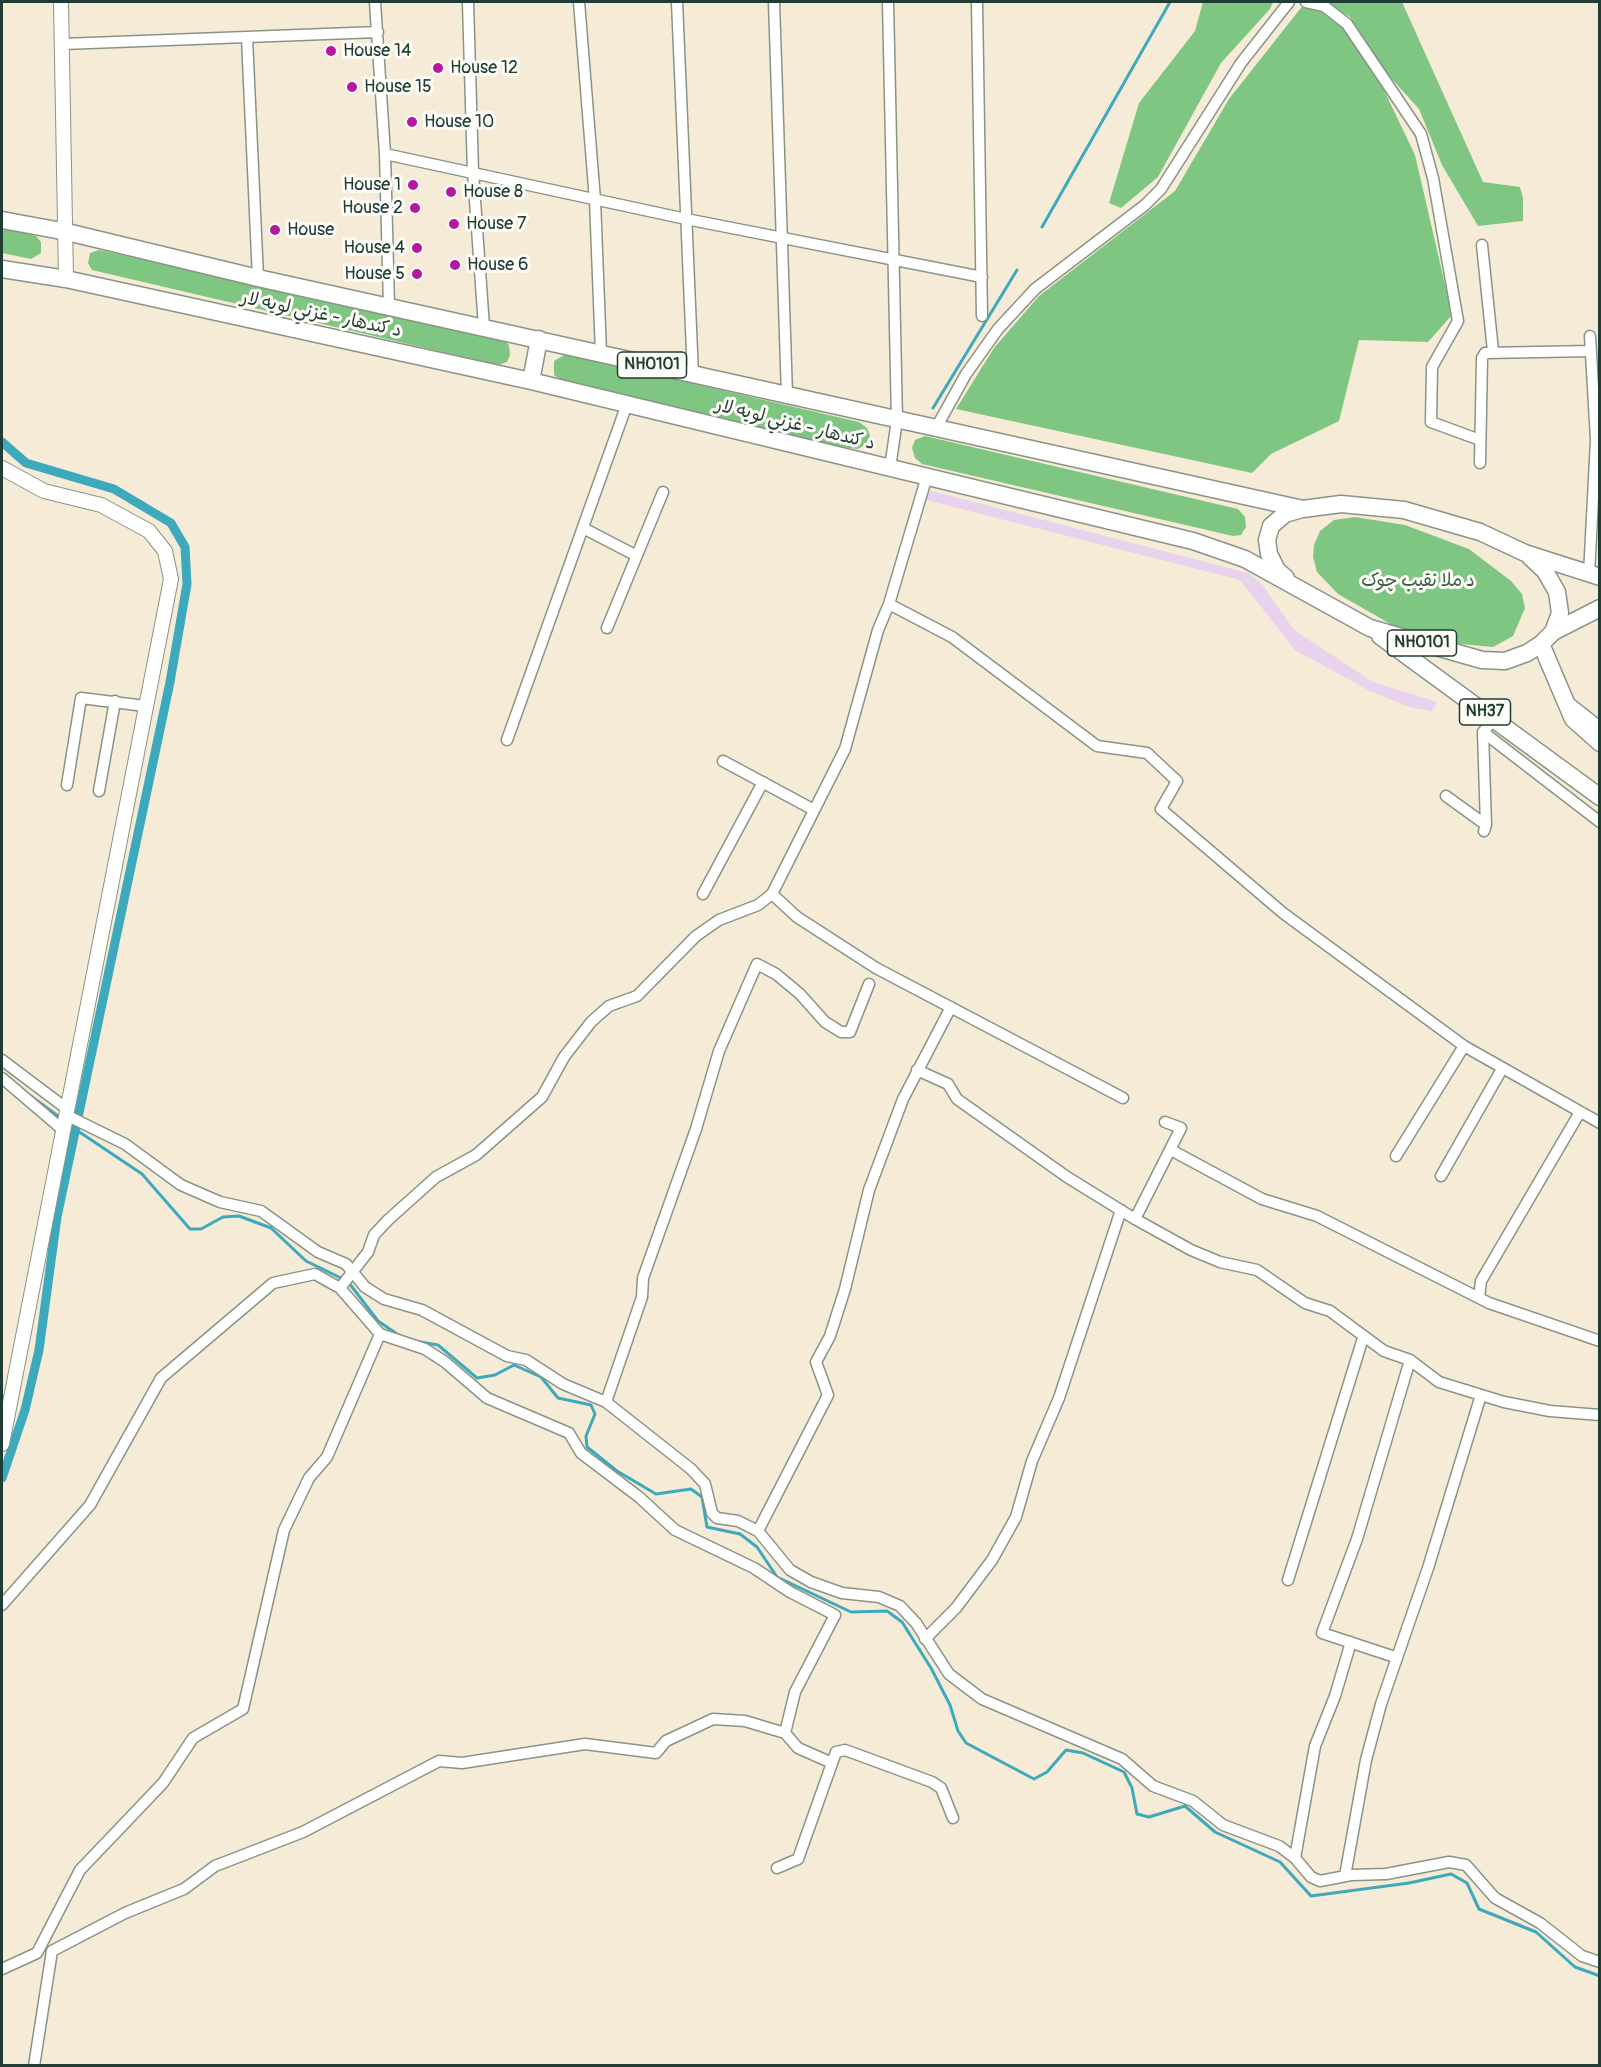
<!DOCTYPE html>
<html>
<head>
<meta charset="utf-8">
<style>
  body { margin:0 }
  #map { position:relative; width:1601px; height:2067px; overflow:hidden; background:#f6ebd7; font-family:Pangolin,sans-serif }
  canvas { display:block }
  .frame { position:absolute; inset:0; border:3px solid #1f3d34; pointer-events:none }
</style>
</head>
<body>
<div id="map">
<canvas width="1601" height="2067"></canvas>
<div class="frame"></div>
</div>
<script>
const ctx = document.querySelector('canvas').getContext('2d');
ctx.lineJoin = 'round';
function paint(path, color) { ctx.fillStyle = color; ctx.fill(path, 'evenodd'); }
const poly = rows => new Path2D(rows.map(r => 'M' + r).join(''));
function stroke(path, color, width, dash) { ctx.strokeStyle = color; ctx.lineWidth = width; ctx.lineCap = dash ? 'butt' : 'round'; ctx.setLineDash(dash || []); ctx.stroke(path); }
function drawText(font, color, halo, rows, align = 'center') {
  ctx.font = font + ' Pangolin,"Playpen Sans Arabic",sans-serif'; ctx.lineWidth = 6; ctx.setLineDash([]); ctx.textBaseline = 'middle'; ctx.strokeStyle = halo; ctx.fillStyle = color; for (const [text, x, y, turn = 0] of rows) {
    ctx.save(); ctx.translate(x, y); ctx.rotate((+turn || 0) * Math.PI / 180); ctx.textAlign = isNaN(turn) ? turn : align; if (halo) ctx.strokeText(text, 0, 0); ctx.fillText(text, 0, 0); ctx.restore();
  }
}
paint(poly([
  [928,490,1248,573,1262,584,1294,630,1373,682,1437,702,1432,711,1409,707,1370,691,1295,650,1240,580,926,500]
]), '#e9d2ee');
paint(poly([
  [1203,2,1273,2,1270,9,1221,63,1158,177,1121,208,1109,203,1139,103,1195,31],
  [1325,2,1402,2,1483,182,1520,187,1523,198,1523,221,1478,226,1442,165,1419,109,1381,67,1350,17],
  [1304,4,1330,12,1373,67,1415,155,1452,315,1428,342,1359,340,1339,421,1271,454,1252,473,956,409,994,348,1039,296,1175,191,1229,99],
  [7,229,36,236,41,242,41,253,31,259,2,253,2,231],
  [99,250,500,336,509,345,510,355,507,362,498,365,92,270,88,263,90,253],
  [566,354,859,422,867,428,870,436,866,444,858,449,841,447,561,380,554,375,554,361],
  [925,436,1238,509,1245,517,1246,527,1241,535,1233,536,922,464,915,458,912,448,915,440],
  [1355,517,1405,525,1469,549,1511,581,1522,594,1525,608,1513,636,1493,647,1451,643,1394,626,1338,594,1317,572,1313,557,1314,545,1320,531,1334,520]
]), '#7ec682');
stroke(poly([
  [1042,227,1170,2],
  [933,408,1017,270],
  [32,1097,58,1116],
  [72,1127,142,1174,190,1229,201,1229,223,1217,239,1216,271,1228,306,1261,343,1279],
  [349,1283,378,1321,400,1336],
  [420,1342,438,1345,477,1378,495,1375,514,1365,541,1377,558,1398,591,1405,595,1414,586,1436,587,1447,617,1471,656,1494,691,1489,702,1497,707,1527,740,1534,757,1547,777,1577,851,1612,887,1611,902,1622,931,1668,950,1705,958,1731,966,1743,1034,1779,1047,1772,1066,1750,1083,1753,1124,1772,1132,1788,1137,1814,1149,1817,1185,1806,1215,1832,1280,1862,1311,1896,1409,1883,1451,1874,1467,1883,1479,1909,1536,1932,1575,1967,1600,1976]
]), '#3da9bc', 3);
stroke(poly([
  [2,442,26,463,114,489,171,523,185,547,187,584,170,682,57,1217,39,1350,25,1410,2,1478]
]), '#3da9bc', 9);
const minor = poly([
  [375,2,385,154,389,306],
  [468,2,473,172,484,327],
  [579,2,595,200,601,353],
  [677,2,693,375],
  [774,2,787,395],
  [888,2,897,420,890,468],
  [977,2,982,316],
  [1306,2,1324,6,1347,24,1421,134,1433,178,1458,321,1432,367,1431,422,1480,440],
  [247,38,258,278],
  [63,44,378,32],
  [385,154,686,219,982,277],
  [1482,245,1493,351],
  [936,428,966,374,998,329,1035,289,1145,205,1161,189,1241,63,1289,2],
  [1480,463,1482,358,1485,353,1591,351],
  [583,528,635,555],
  [1589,575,1596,440,1590,336],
  [889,604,952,637,1097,746,1147,753,1177,781,1161,809,1283,913,1464,1046,1600,1123],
  [607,628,663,492],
  [1567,701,1600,727],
  [1485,714,1490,724,1483,732,1600,822],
  [1483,732,1486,825,1484,831],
  [507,740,627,404],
  [723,761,814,810],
  [67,785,81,698,145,706],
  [99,791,115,701],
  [1446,796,1486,825],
  [703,894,763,782],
  [772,894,797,917,876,968,1123,1098],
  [2,1060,67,1109],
  [917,1070,948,1084,957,1099,1067,1177,1135,1219,1191,1250,1220,1262,1257,1270,1305,1303,1330,1311,1384,1351,1410,1360,1439,1382,1504,1402,1550,1411,1600,1415],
  [2,1078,63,1130],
  [66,1115,125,1144,181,1185,220,1202,261,1211,318,1252,346,1264,365,1287,384,1299,422,1310,507,1356,526,1360,563,1384,606,1402,691,1469,705,1484,712,1513,717,1518,738,1521,758,1531,790,1570,811,1582,842,1593,879,1597,900,1606,916,1623,949,1674,982,1699,1122,1759,1153,1786,1193,1801,1223,1825,1279,1846,1295,1858,1311,1877,1320,1881,1351,1875,1386,1874,1449,1862,1466,1865,1495,1898,1540,1923,1582,1956,1600,1962],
  [1171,1150,1262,1199,1317,1216,1489,1303,1600,1341],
  [1396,1156,1464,1046],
  [1441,1176,1502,1069],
  [1135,1219,1181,1128,1165,1122],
  [340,1288,368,1252,374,1235,388,1220,436,1177,476,1155,542,1097,564,1057,591,1022,609,1006,637,996,696,936,719,920,758,905,772,894,845,749,878,630,889,604,927,476],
  [1479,1298,1481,1281,1580,1112],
  [606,1402,642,1297,643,1278,696,1129,719,1051,757,964,776,974,800,994,825,1022,841,1032,850,1032,869,984],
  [758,1531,828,1395,816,1362,830,1336,845,1289,869,1190,903,1099,951,1007],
  [1288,1580,1363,1338],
  [2,1605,90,1505,161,1378,273,1283,315,1274,340,1288,380,1334,425,1349,445,1362,487,1398,569,1433,581,1453,639,1497,675,1530,754,1568,790,1592,835,1615,795,1692,785,1733],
  [925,1639,956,1608,992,1560,1016,1517,1032,1461,1059,1398,1121,1210],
  [1395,1657,1322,1633,1357,1539,1410,1360],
  [1295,1858,1315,1746,1335,1696,1351,1642],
  [777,1868,798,1859,836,1752,845,1750,932,1782,941,1788,953,1818],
  [1345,1876,1366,1760,1381,1704,1428,1568,1481,1395],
  [2,1969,37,1953,80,1870,163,1783,193,1738,243,1709,284,1530,309,1478,327,1457,380,1334],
  [34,2066,52,1951,125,1913,184,1889,215,1866,303,1832,439,1761,462,1763,585,1744,656,1753,666,1741,713,1719,745,1721,785,1733,798,1748,832,1763]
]);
const major = poly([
  [61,2,66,279],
  [2,468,44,491,101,505,149,531,165,551,171,579,2,1444]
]);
const highway = poly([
  [2,220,67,232,258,278,1303,509,1341,504,1404,510,1480,532,1525,553,1600,577],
  [2,269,66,279,531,381,1193,541,1245,559,1370,628,1482,660,1505,661,1527,653,1541,644,1553,632,1600,608],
  [531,381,539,339],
  [1530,557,1545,571,1557,592,1560,613,1553,632],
  [1286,578,1277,570,1269,554,1267,540,1271,526,1285,514,1302,509],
  [1380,636,1600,797],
  [1541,644,1573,719,1600,743]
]);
stroke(minor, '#8a9486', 13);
stroke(major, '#8a9486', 16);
stroke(highway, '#8a9486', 19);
stroke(minor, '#fff', 10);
stroke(major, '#fff', 14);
stroke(highway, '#fff', 16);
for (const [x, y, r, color] of [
  [331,51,6,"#b5179e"],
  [438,68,6,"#b5179e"],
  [352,87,6,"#b5179e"],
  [412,122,6,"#b5179e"],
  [413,185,6,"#b5179e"],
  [451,192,6,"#b5179e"],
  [415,208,6,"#b5179e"],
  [454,224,6,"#b5179e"],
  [275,230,6,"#b5179e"],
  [417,248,6,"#b5179e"],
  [455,265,6,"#b5179e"],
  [417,274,6,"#b5179e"]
]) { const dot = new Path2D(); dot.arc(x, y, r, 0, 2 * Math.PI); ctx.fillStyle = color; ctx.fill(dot); stroke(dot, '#fdfcf7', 2); }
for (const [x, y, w] of [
  [652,365,69],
  [1422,643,69],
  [1485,712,51]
]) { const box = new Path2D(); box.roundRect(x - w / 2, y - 13, w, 26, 4.5); ctx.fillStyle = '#fdfcf7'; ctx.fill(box); stroke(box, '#1f3d34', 1.5); }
drawText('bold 16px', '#1f3d34', null, [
  ["NH0101",652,365],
  ["NH0101",1422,643],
  ["NH37",1485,712]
]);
drawText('18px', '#1f3d34', '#fdfcf7', [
  ["House 14",343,51],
  ["House 12",450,68],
  ["House 15",364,87],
  ["House 10",424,122],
  ["House 1",401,185,"right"],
  ["House 8",463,192],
  ["House 2",403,208,"right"],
  ["House 7",466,224],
  ["House",287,230],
  ["House 4",405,248,"right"],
  ["House 6",467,265],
  ["House 5",405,274,"right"]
], 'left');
drawText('18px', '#1f3d34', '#fdfcf7', [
  ["د کندهار - غزني لويه لار",321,315,12],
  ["د کندهار - غزني لويه لار",795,425,14]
]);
drawText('18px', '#375f48', '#fdfcf7', [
  ["د ملا نقيب چوک",1418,581]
]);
</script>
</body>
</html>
